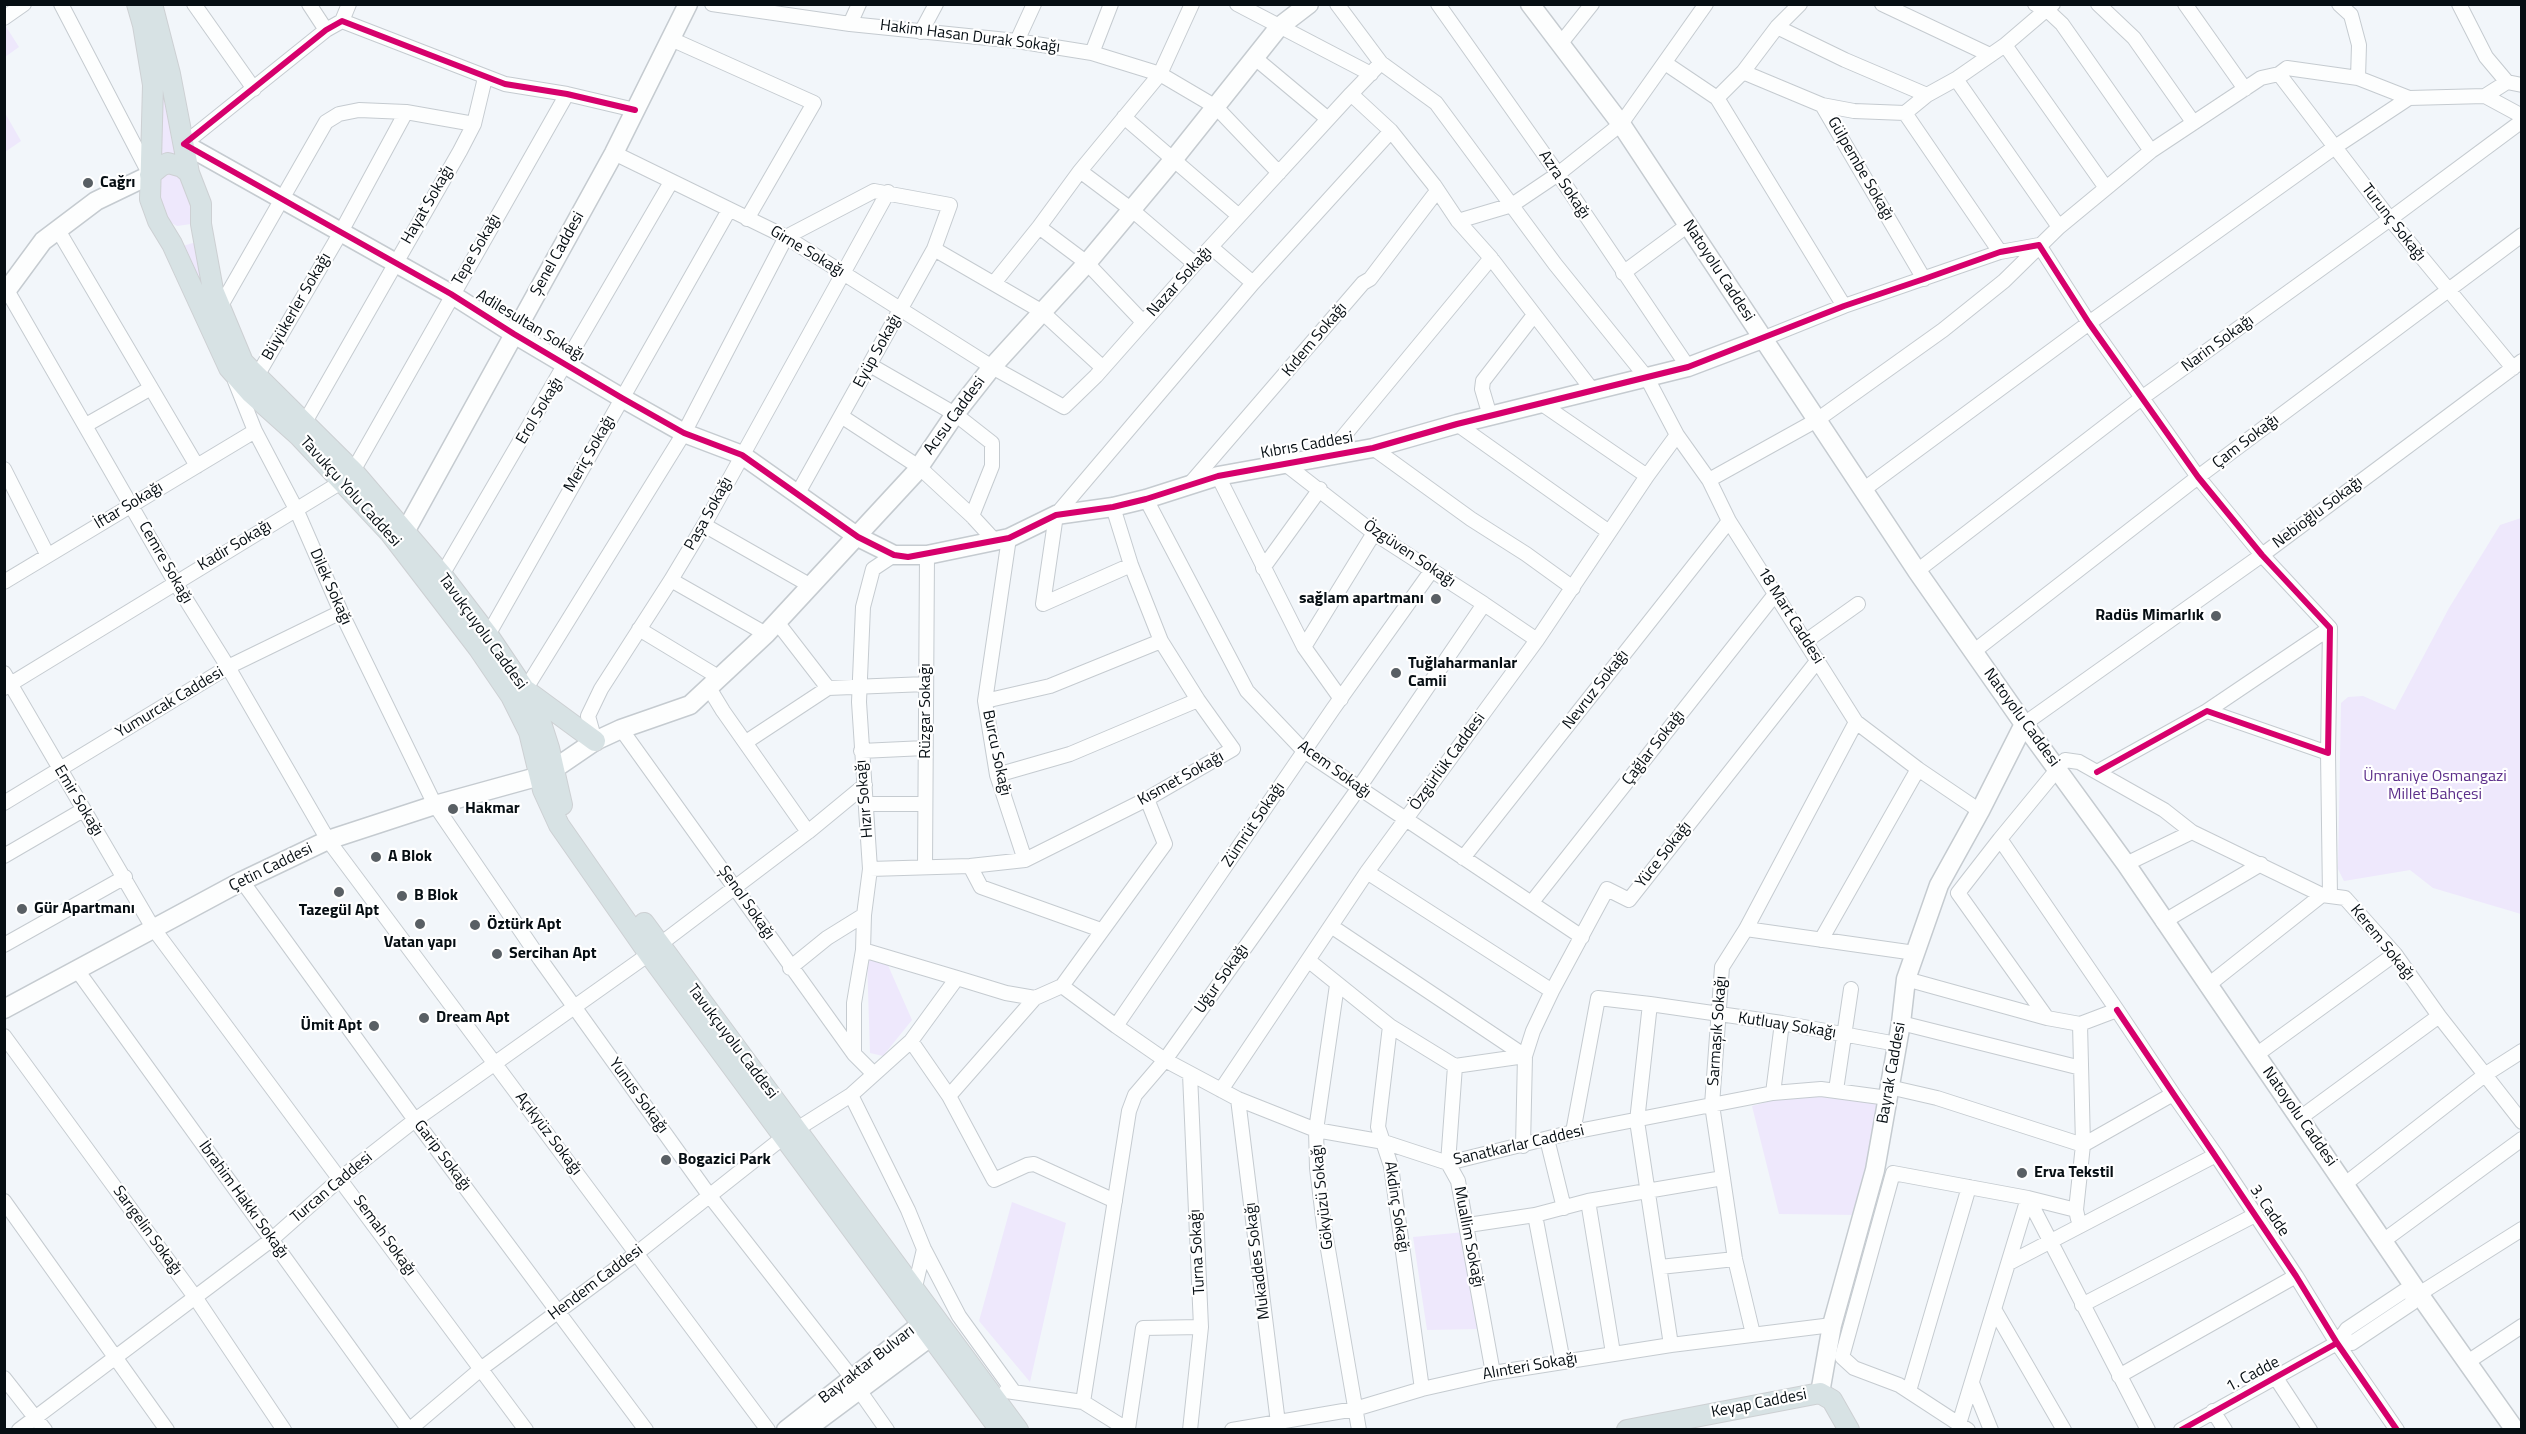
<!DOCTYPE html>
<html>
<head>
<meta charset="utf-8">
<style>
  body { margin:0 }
  #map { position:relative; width:2526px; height:1434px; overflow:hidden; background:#f2f6fa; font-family:"Titillium Web",sans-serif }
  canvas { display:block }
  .frame { position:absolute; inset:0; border:6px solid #060e13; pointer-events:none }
</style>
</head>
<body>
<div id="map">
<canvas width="2526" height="1434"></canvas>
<div class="frame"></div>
</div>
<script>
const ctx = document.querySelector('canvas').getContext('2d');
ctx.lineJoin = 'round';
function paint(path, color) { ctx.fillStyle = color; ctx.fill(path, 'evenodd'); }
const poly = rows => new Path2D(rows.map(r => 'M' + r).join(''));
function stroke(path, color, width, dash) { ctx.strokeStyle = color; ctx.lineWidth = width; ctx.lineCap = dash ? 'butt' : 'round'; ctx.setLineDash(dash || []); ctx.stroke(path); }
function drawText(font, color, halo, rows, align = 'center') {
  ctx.font = font + ' "Titillium Web",sans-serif'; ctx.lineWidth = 4.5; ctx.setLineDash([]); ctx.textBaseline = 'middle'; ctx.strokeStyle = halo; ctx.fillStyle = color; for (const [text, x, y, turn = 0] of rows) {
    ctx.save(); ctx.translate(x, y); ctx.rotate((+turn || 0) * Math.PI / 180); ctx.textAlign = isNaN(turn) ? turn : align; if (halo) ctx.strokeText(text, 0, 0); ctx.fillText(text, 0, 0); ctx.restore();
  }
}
paint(poly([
  [5,25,19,47,5,57,4,25],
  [159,73,180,157,160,157],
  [5,113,21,141,5,152,4,152],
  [171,169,189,181,192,198,191,224,177,226,169,222,159,207,158,175],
  [199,241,224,331,183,246],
  [2521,518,2521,914,2433,888,2410,870,2344,881,2338,869,2341,703,2348,697,2363,696,2395,710,2449,608,2500,525],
  [867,959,887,963,912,1020,883,1056,870,1053],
  [1804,1092,1886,1105,1857,1215,1779,1214,1752,1106],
  [1012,1202,1066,1223,1030,1382,979,1321],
  [1465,1232,1481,1329,1427,1330,1413,1237]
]), '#eee8fc');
const street = poly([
  [61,4,149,173],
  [194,4,254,89],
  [309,4,326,30],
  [712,4,850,24,1017,41,1092,53,1160,74,1216,107,1279,173],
  [1237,4,1371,74],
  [1337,4,1381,63,1436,103,1555,264,1647,378,1677,435,1709,480,1729,521,1856,722,1918,769,1980,811],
  [1438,4,1558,174,1688,367],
  [1882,4,1990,55],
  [2035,4,2047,10,2062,24,2151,151],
  [2098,4,2134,38,2193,122],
  [2185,4,2245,89],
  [2339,4,2351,15,2359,45,2358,78],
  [2459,4,2486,57,2507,82],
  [4,18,24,4],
  [342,21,349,4],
  [850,24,859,4],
  [1777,27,1845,60,1927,95],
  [921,32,936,4],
  [671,39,814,103,747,219],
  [1017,41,1034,4],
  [1561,43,1592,4],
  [2005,45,2106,188],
  [1092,53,1111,4],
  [1255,58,1328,119],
  [1665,63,1717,98,1743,72,1822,105],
  [1376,68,1351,94,1391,131],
  [1743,72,1777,27,1800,4],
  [2279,74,2390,219,2513,368],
  [1956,79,2059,227],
  [2485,96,2507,82,2522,85],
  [1717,98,1844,306],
  [1905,113,2000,252],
  [1124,117,1239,216],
  [184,144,326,30,342,21,505,84,567,94,635,110],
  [614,153,786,237,992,367,1064,407,1096,376,1195,264,1351,94],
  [1080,171,1132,210,1195,264],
  [1458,221,1512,205,1558,174,1621,124,1706,4],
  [1039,227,1087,263,1143,322],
  [58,230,197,466],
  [1211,247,1253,283],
  [934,249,1041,311,1103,368],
  [1623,273,1688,225],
  [1924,279,1822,105,1854,111,1905,113,1927,95,1956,79,2005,45,2053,4],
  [994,283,1039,227,1080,171,1160,74,1192,4],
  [4,285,175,582,228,667,328,840,768,1430],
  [219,309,326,122,339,114,359,110,406,112,474,124],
  [1762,339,1844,306,2000,252,2039,245,2089,323,2198,477,2262,555,2330,628,2328,753,2207,711,2097,772],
  [870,365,955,414,992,443,992,466,972,516],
  [257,376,341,232,406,112],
  [235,381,255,431,296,509,341,612,435,805,540,959,709,1195,852,1378],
  [1542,404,1647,476],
  [841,416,919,467,972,516,995,541],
  [1490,416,1482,389,1483,381,1534,315],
  [305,422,460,151,474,124,485,78],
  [1457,424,1609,532],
  [86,425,151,388],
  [1373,448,1471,519,1526,554,1573,588],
  [1328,455,1491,258],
  [1284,463,1374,533,1484,604,1537,640],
  [4,469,47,554],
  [353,471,567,94],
  [1218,476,1304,647,1341,699],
  [1709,480,1817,420,1943,330,2004,281,2059,227,2151,151,2261,78,2279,74,2287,68,2358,78,2409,98,2485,96,2522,116],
  [1189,485,1363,283,1370,279,1437,191],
  [1863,490,2089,323,2335,147,2409,98],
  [1146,499,1247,691,1304,751,1582,937],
  [704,525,811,586],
  [1009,538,985,701,997,775,1025,860],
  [1131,565,1043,604,1056,515,1253,283,1391,131,1434,185,1458,221,1491,258,1593,391],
  [1263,568,1320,489],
  [1917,571,2143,397,2390,219,2522,121],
  [442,575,671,182],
  [671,580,766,634],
  [4,582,255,431],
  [777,622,828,688],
  [639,629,720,678],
  [488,635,729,210],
  [1806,641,1858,604],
  [1304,647,1374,533],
  [1973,652,2198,477,2522,235],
  [4,673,153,928,526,1430],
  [4,688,343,481],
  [709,688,723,711,808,832],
  [525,690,684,433,786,237,874,191,950,205,934,249,798,493],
  [985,701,1050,686,1161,641],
  [2207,711,2330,628],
  [2024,724,2262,555,2522,361],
  [621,729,854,1054,874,1074],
  [595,741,588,716,601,689,671,580,704,525,888,192],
  [746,742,828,688,926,684],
  [861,751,925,748],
  [2328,753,2330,896],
  [997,775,1070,754,1198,700],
  [4,803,228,667,341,612],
  [867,804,925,804],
  [2000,839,2065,760,2079,762,2164,810,2192,832],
  [4,856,83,810],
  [1463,858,1729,521],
  [2126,864,2192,832,2322,895,2345,898,2395,954,2439,1016,2522,1122],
  [970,866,981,887,1101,930],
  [925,867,927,555],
  [870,869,970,866,1025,860,1147,799,1233,749,1198,700,1161,641,1131,565,1113,507],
  [1367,872,1552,991],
  [242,881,415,1120,646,1430],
  [1532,902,1776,593],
  [2163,922,2261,864],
  [1331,926,1525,1056],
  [1746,929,1915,953],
  [1821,940,1918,769],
  [4,945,125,877],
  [659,945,808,832,865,785],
  [863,950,957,978],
  [1308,960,1390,1026,1455,1066,1525,1056],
  [790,968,827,938,864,915],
  [77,970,409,1430],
  [1906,979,2047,1018],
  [1337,985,1316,1130,1317,1168,1324,1226,1359,1430],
  [1062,986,1116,1026,1333,709,1432,570],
  [2207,986,2322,895],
  [1650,1004,1637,1121,1671,1345],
  [2117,1010,2080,1024,2047,1018,1958,893,2000,839,2117,1010,2173,1094,2216,1155,2296,1276,2337,1343,2397,1430],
  [1901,1023,2081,1068],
  [1116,1026,1165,1060,1238,1099,1316,1130,1384,1142,1448,1163,1573,1132,1773,1093,1821,1089,1888,1098],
  [1390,1026,1378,1127,1391,1166,1422,1389],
  [4,1036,195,1297,284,1430],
  [911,1041,949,1096,994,1180,1027,1165,1034,1164,1115,1201],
  [854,1054,854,1003,863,950,864,915,870,869,859,702,863,607,873,569,894,555],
  [2256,1055,2395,954],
  [1455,1066,1448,1163,1458,1181,1493,1373],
  [1190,1074,1201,1327,1190,1430],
  [1889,1087,1937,1098,2083,1145,2173,1094],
  [1221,1090,1367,872,1537,640,1647,476,1677,435],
  [1836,1090,1851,989],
  [1773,1093,1782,1023],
  [851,1095,908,1210,924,1249,959,1316,1014,1392],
  [949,1096,1035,998],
  [1238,1099,1278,1423],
  [2300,1118,2439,1016],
  [797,1129,851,1095,911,1041,957,978,1006,993,1035,998,1062,986,1165,844,1147,799],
  [1573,1132,1598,998,1650,1004,1782,1023,1897,1044],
  [1547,1139,1564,1208],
  [1523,1146,1525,1056,1533,1031,1552,991,1607,889,1629,900,1818,660],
  [2345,1184,2486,1074,2522,1051],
  [2028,1198,2148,1430],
  [4,1201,167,1430],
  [1588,1201,1613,1353],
  [1535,1215,1563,1362],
  [2078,1219,2076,1210,2083,1145,2080,1024],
  [1468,1225,1535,1215,1588,1201,1723,1178],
  [2383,1241,2522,1139],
  [2009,1263,2216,1155],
  [1660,1267,1735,1259],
  [915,1287,924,1249],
  [2082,1305,2255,1215],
  [1994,1309,2064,1430],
  [1753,1334,1735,1259,1712,1105,1722,967,1746,929,1856,722],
  [2337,1343,2347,1329,2404,1291,2419,1294],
  [2466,1363,2522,1326],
  [2119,1376,2296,1276],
  [4,1378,45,1430],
  [2276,1378,2310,1430],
  [1972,1383,1991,1430],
  [859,1390,887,1430],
  [1006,1391,1083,1402,1128,1430],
  [1909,1391,1969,1187],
  [1083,1402,1129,1111,1135,1095,1165,1060,1358,789,1484,604],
  [2213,1411,2225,1430],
  [1959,1424,2028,1198],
  [1128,1429,1143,1328,1201,1327],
  [19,1430,271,1240,341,1178,415,1120,649,954],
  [409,1430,482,1368,637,1253,785,1136],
  [1232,1430,1355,1409,1422,1389,1493,1373,1671,1345,1832,1325],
  [1968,1430,1899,1385,1854,1368,1842,1357,1893,1173,2028,1198,2076,1210],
  [2181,1430,2337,1343,2352,1343,2412,1303,2419,1294,2522,1229]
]);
const secondary = poly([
  [1530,4,1621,124,1917,571,2024,724,2126,864,2419,1294,2515,1430],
  [184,144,451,294,514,334,622,398,684,433,742,455,858,537,894,555,927,555,1009,538,1056,515,1113,507,1146,499,1218,476,1373,448,1457,424,1688,367,1762,339],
  [4,294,43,241,96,201,150,175],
  [405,532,614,153,688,4],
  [4,1009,242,881,328,840,435,805,540,776,554,769,595,741,621,729,690,705,766,634,915,473,955,414,992,367,1087,263,1173,160,1279,27,1309,4],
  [1820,1393,1832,1325,1875,1170,1901,1023,1906,979,1939,885,1980,811,2024,724],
  [812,1425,941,1329],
  [786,1430,933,1315]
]);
const primary = poly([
  [137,4,143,25,153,85,150,199,158,221,172,244,229,368,250,392,298,435,390,533,479,649,511,696,529,732,543,790,559,825,649,954,1000,1430],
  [152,4,170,74,189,173,201,204,201,224,213,290,243,362,353,471,442,575,488,635,525,690,542,726,549,748,562,805],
  [150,175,161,166,168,163,182,167,189,173],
  [527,691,595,741],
  [644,923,1018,1430],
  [1627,1430,1820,1393,1832,1400,1849,1430]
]);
stroke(street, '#c5cbd0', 16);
stroke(secondary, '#c5cbd0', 21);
stroke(primary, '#cdd0d3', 22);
stroke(street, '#fdfefe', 14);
stroke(secondary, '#fdfefe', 18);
stroke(primary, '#d7e2e4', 20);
stroke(poly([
  [635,110,567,94,505,84,342,21,326,30,184,144,451,294,514,334,622,398,684,433,742,455,858,537,894,555,908,557,1009,538,1056,515,1113,507,1146,499,1218,476,1373,448,1457,424,1688,367,1844,306,1924,279,2000,252,2039,245,2089,323,2198,477,2262,555,2330,628,2328,753,2207,711,2097,772],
  [2117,1010,2296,1276,2337,1343,2397,1430],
  [2181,1430,2337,1343]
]), '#d6006c', 6);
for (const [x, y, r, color] of [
  [88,183,6,"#595f64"],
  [1436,599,6,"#595f64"],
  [2216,616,6,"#595f64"],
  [1396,673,6,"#595f64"],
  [453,809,6,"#595f64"],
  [376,857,6,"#595f64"],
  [339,892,6,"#595f64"],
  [402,896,6,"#595f64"],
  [22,909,6,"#595f64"],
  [420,924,6,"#595f64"],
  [475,925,6,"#595f64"],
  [497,954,6,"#595f64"],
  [424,1018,6,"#595f64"],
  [374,1026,6,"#595f64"],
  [666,1160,6,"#595f64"],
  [2022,1173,6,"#595f64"]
]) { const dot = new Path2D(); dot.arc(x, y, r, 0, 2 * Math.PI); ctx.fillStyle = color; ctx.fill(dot); stroke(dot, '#fff', 2); }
drawText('16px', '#060e13', '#fff', [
  ["Hakim Hasan Durak Sokağı",970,37,7],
  ["Gülpembe Sokağı",1860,169,60],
  ["Azra Sokağı",1564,185,56],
  ["Hayat Sokağı",428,205,-60],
  ["Turunç Sokağı",2393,223,52],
  ["Tepe Sokağı",477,250,-60],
  ["Girne Sokağı",807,252,31],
  ["Şenel Caddesi",558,254,-61],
  ["Natoyolu Caddesi",1718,271,57],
  ["Nazar Sokağı",1180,282,-48],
  ["Büyükerler Sokağı",297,307,-60],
  ["Adilesultan Sokağı",530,326,31],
  ["Kıdem Sokağı",1315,340,-50],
  ["Narin Sokağı",2218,344,-36],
  ["Eyüp Sokağı",878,351,-61],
  ["Erol Sokağı",540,411,-59],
  ["Acısu Caddesi",955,416,-54],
  ["Çam Sokağı",2246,442,-37],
  ["Kıbrıs Caddesi",1307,446,-10],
  ["Meriç Sokağı",590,454,-60],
  ["Tavukçu Yolu Caddesi",350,492,48],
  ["İftar Sokağı",129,506,-31],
  ["Nebioğlu Sokağı",2318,513,-37],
  ["Paşa Sokağı",709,514,-61],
  ["Kadir Sokağı",235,546,-31],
  ["Özgüven Sokağı",1409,554,34],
  ["Cemre Sokağı",165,563,60],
  ["Dilek Sokağı",330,587,66],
  ["18 Mart Caddesi",1790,616,58],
  ["Tavukçuyolu Caddesi",482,632,54],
  ["Nevruz Sokağı",1596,690,-52],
  ["Yumurcak Caddesi",170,703,-31],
  ["Rüzgar Sokağı",926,711,-90],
  ["Natoyolu Caddesi",2021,718,54],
  ["Çağlar Sokağı",1654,748,-52],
  ["Burcu Sokağı",996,753,78],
  ["Özgürlük Caddesi",1448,762,-54],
  ["Acem Sokağı",1334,770,36],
  ["Kısmet Sokağı",1181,779,-29],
  ["Hızır Sokağı",865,799,-95],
  ["Emir Sokağı",78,801,59],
  ["Zümrüt Sokağı",1254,825,-56],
  ["Yüce Sokağı",1664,855,-52],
  ["Çetin Caddesi",271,868,-26],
  ["Şenol Sokağı",746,903,55],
  ["Kerem Sokağı",2382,943,51],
  ["Uğur Sokağı",1222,979,-55],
  ["Kutluay Sokağı",1787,1026,9],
  ["Sarmaşık Sokağı",1718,1031,-86],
  ["Tavukçuyolu Caddesi",732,1042,53],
  ["Bayrak Caddesi",1892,1073,-80],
  ["Yunus Sokağı",638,1096,54],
  ["Natoyolu Caddesi",2299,1117,55],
  ["Açıkyüz Sokağı",548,1134,53],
  ["Sanatkarlar Caddesi",1519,1146,-13],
  ["Garip Sokağı",442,1156,53],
  ["Turcan Caddesi",332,1188,-40],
  ["Gökyüzü Sokağı",1323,1197,-96],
  ["İbrahim Hakkı Sokağı",243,1200,54],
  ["Akdinç Sokağı",1396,1207,81],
  ["3. Cadde",2269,1211,56],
  ["Sarıgelin Sokağı",147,1231,54],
  ["Semah Sokağı",384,1236,54],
  ["Muallim Sokağı",1468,1237,79],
  ["Turna Sokağı",1198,1252,-93],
  ["Mukaddes Sokağı",1258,1261,-97],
  ["Hendem Caddesi",596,1283,-37],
  ["Bayraktar Bulvarı",867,1365,-38],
  ["Alınteri Sokağı",1530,1367,-10],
  ["1. Cadde",2253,1375,-28],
  ["Keyap Caddesi",1759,1404,-11]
]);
drawText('bold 16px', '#060e13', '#fff', [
  ["Cağrı",100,183],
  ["sağlam apartmanı",1424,599,"right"],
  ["Radüs Mimarlık",2204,616,"right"],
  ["Tuğlaharmanlar",1408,664],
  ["Camii",1408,682],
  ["Hakmar",465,809],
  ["A Blok",388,857],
  ["B Blok",414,896],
  ["Gür Apartmanı",34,909],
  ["Tazegül Apt",339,911,"center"],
  ["Öztürk Apt",487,925],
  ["Vatan yapı",420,943,"center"],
  ["Sercihan Apt",509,954],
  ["Dream Apt",436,1018],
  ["Ümit Apt",362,1026,"right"],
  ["Bogazici Park",678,1160],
  ["Erva Tekstil",2034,1173]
], 'left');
drawText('16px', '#5d308b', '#fff', [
  ["Ümraniye Osmangazi",2435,777],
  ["Millet Bahçesi",2435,795]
]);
</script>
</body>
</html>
